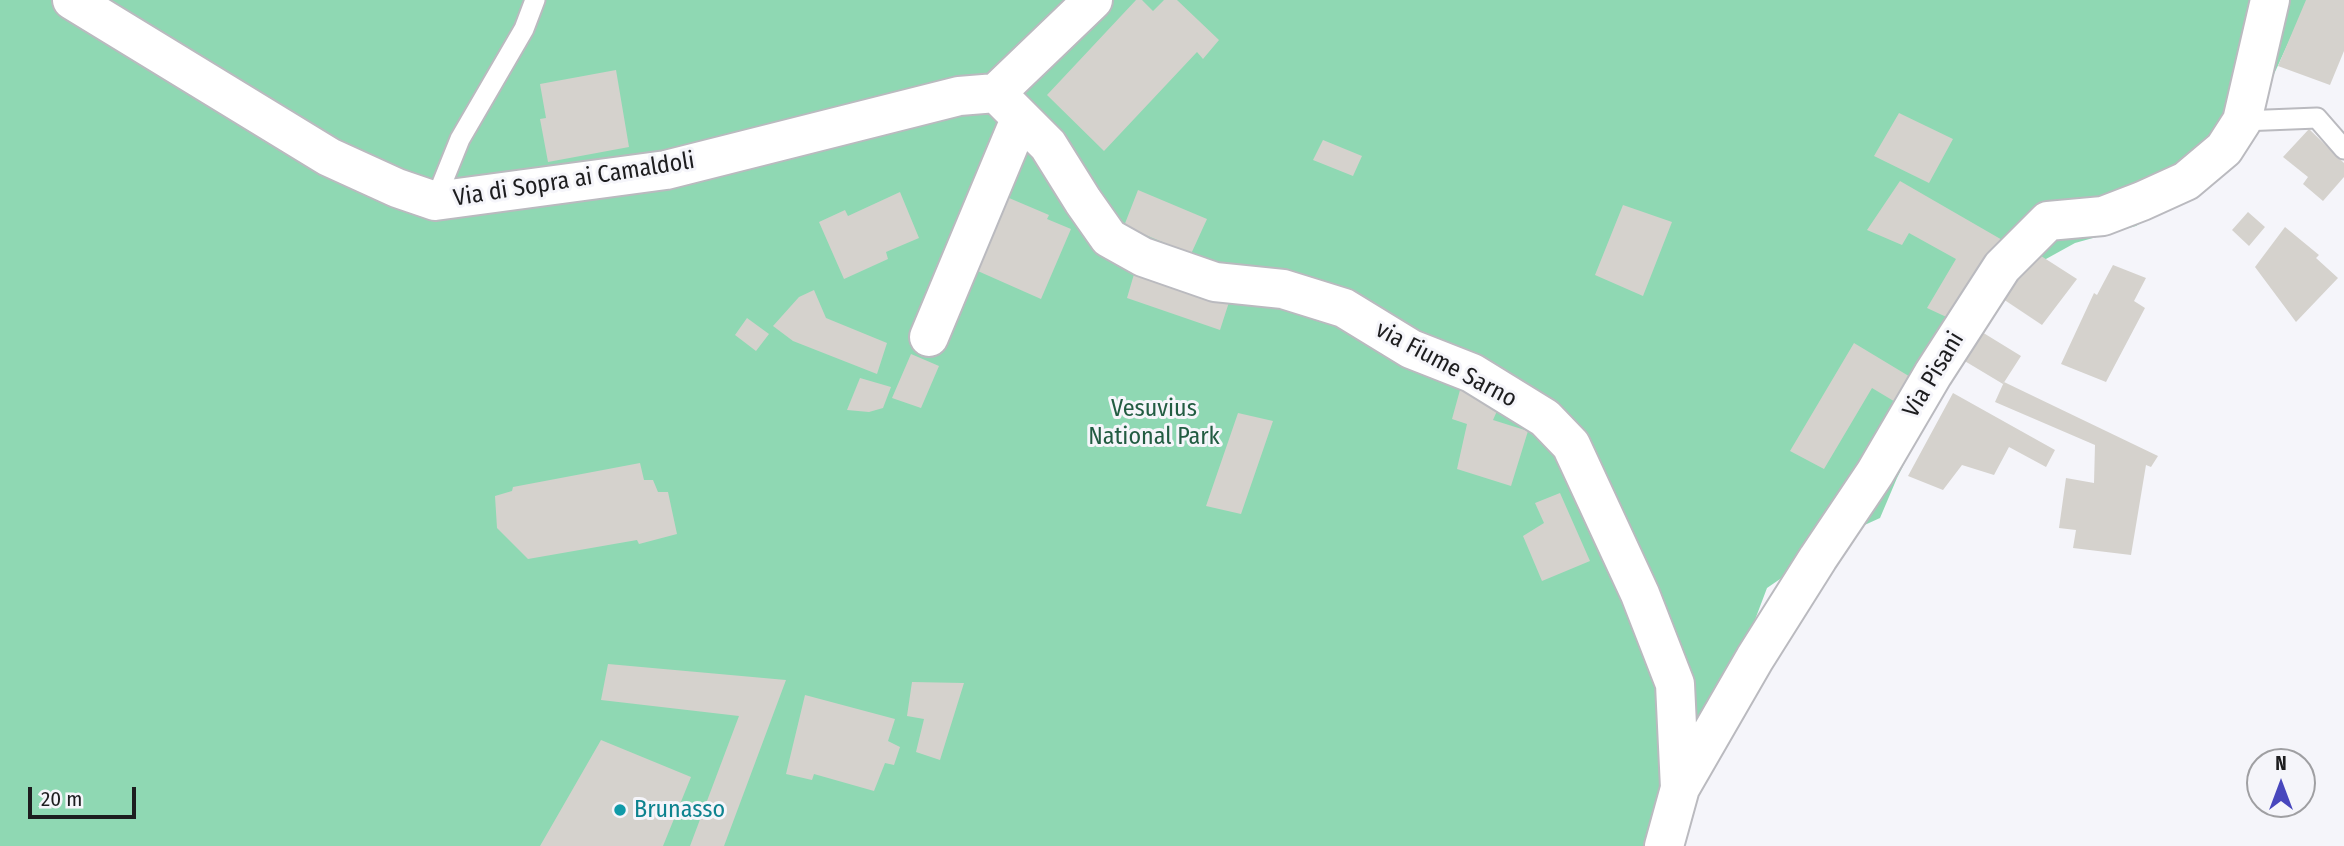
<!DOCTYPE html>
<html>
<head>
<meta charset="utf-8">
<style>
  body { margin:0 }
  #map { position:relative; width:2344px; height:846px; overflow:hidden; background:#f5f5fa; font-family:"Fira Sans Condensed",sans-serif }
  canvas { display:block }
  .north { position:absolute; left:2246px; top:748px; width:70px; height:70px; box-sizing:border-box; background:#f5f5fa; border:2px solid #9f9fa2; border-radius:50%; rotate:0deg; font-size:19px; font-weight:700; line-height:28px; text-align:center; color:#1d1d1f }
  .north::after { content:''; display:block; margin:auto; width:24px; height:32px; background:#4847bd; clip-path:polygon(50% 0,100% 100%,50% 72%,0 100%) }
  .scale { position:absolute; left:28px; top:787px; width:108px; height:32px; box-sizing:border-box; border:4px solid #1d1d1f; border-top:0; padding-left:9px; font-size:21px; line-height:24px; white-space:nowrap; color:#1d1d1f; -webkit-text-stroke:5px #f5f5fa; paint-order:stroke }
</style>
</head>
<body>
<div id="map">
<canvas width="2344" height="846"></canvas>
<div class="north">N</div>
<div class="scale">20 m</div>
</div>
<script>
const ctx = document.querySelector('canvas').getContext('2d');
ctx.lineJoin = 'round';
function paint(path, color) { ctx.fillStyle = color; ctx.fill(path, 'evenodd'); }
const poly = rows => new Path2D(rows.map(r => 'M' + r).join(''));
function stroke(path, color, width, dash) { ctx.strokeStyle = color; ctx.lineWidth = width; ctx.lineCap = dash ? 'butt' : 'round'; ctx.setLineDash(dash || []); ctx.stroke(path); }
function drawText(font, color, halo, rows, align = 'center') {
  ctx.font = font + ' "Fira Sans Condensed",sans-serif'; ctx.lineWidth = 6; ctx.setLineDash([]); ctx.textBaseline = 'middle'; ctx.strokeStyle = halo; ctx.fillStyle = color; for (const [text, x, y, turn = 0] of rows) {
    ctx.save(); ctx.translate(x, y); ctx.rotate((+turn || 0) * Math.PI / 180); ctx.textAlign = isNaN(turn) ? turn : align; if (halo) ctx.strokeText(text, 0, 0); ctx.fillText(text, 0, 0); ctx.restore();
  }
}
paint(poly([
  [0,0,2308,0,2258,109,2215,177,2136,226,2075,243,2046,259,2005,298,1929,414,1897,478,1880,518,1847,533,1767,588,1727,694,1674,846,0,846]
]), '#8fd8b3');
paint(poly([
  [1136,0,1142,0,1153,11,1164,0,1177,0,1219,40,1203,59,1197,52,1104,151,1047,95],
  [2306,0,2344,0,2344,51,2330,85,2278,66],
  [616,70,629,147,548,162,540,119,546,118,540,84],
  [1899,113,1953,139,1929,183,1874,156],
  [2309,129,2344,163,2344,177,2323,201,2303,184,2308,177,2283,157],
  [1323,140,1362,156,1353,176,1313,160],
  [1900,181,2004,241,1955,321,1927,308,1956,259,1909,233,1902,245,1867,230],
  [1138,190,1207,219,1191,254,1124,226],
  [900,192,919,238,886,252,888,259,844,279,819,222,845,210,848,216],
  [1002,195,1049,215,1047,219,1071,229,1041,299,971,268],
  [1623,205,1672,222,1643,296,1595,275],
  [2248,212,2265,227,2249,246,2232,230],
  [2285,227,2319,255,2316,258,2338,278,2296,322,2255,267],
  [2038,254,2077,279,2042,325,2003,299],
  [1137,264,1231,296,1220,330,1127,298],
  [2113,265,2146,278,2134,301,2145,308,2106,382,2061,364,2094,293,2097,295],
  [814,290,826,318,887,343,877,374,793,341,773,326,799,297],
  [747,318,769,334,756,351,735,335],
  [1977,329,2021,356,2003,384,1958,357],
  [1854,343,1917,381,1902,406,1872,388,1824,469,1790,451],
  [911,354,939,366,921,408,892,398],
  [860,378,891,387,883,408,869,412,847,410],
  [2004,382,2158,456,2151,467,2146,465,2131,555,2073,548,2076,530,2059,528,2066,478,2094,483,2095,445,1995,402],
  [1460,390,1501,402,1493,420,1528,431,1511,486,1457,469,1467,424,1452,419],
  [1953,393,2055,450,2046,467,2009,447,1994,475,1962,465,1943,490,1908,476],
  [1238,413,1273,421,1241,514,1206,506],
  [640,463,644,480,653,480,658,492,668,492,677,534,639,544,637,540,528,559,497,528,495,496,512,491,513,487],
  [1560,493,1590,561,1542,581,1523,536,1544,523,1535,503],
  [608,664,786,680,724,846,690,846,739,716,601,700],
  [912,682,964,683,940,760,916,752,924,719,907,716],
  [805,695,895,719,888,741,900,747,894,765,885,763,874,791,814,774,812,780,786,774],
  [601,740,691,777,663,846,540,846]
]), '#d5d2cd');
const lane = poly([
  [2242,121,2317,118,2344,149],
  [435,201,460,139,524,29,535,0]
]);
const street = poly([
  [72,0,329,157,397,188,435,201,666,170,959,96,996,93,1048,145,1083,201,1109,238,1143,257,1215,282,1283,289,1344,308,1411,349,1472,373,1545,418,1571,445,1640,594,1675,684,1680,788],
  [996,93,1093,0],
  [929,337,1020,119],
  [1664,846,1680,788,1755,658,1818,558,1875,473,1933,374,2002,267,2048,221,2103,216,2142,201,2186,181,2224,149,2242,121,2270,0]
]);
stroke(lane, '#bababf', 23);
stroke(street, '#bababf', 42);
stroke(lane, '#fff', 19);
stroke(street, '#fff', 38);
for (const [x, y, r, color] of [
  [620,810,7,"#0f9aa8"]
]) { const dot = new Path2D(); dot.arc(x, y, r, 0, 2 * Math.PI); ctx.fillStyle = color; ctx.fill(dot); stroke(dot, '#f5f5fa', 2.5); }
drawText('24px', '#1d1d1f', '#f5f5fa', [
  ["Via di Sopra ai Camaldoli",574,180,-9],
  ["via Fiume Sarno",1446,365,28],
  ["Via Pisani",1934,375,-59]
]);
drawText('24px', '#225c42', '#f5f5fa', [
  ["Vesuvius",1154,409],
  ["National Park",1154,437]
]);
drawText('24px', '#0d838f', '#f5f5fa', [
  ["Brunasso",634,810]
], 'left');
</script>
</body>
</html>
